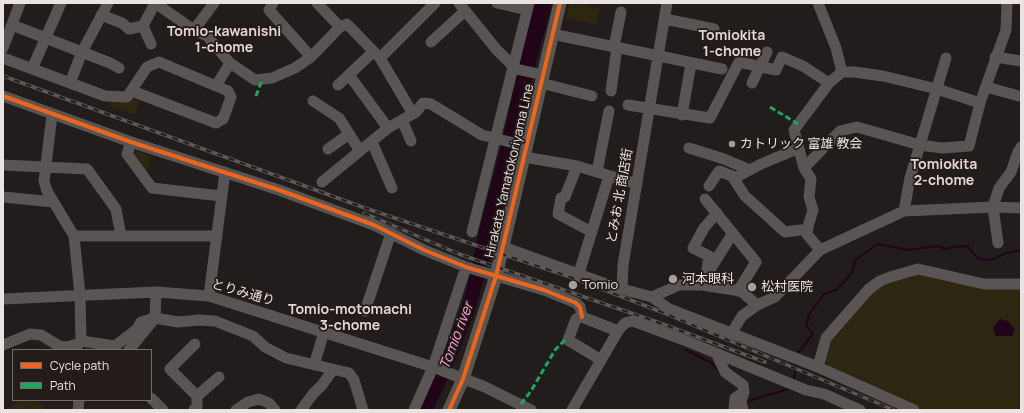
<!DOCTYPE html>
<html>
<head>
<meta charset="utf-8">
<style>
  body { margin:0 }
  #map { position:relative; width:1024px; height:413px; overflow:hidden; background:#211d1c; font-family:Manrope,sans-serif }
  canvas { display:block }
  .frame { position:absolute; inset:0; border:4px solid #eae3e1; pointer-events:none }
  .legend { position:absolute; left:12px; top:349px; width:140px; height:52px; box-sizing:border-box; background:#241c19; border:1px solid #736c69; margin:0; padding:5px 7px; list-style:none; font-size:12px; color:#eae3e1 }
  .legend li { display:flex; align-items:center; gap:8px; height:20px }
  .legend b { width:20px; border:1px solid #736c69 }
</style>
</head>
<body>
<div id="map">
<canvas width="1024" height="413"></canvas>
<div class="frame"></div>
<ul class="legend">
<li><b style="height:5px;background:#eb651d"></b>Cycle path</li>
<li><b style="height:5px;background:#20a55d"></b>Path</li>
</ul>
</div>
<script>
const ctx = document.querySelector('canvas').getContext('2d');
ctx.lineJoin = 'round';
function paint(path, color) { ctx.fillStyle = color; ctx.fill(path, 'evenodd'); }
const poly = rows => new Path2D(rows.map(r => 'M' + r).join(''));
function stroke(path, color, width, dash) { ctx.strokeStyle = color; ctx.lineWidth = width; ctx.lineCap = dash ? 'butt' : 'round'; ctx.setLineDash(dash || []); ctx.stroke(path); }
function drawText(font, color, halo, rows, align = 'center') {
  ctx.font = font + ' Manrope,"Noto Sans JP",sans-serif'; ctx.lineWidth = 3.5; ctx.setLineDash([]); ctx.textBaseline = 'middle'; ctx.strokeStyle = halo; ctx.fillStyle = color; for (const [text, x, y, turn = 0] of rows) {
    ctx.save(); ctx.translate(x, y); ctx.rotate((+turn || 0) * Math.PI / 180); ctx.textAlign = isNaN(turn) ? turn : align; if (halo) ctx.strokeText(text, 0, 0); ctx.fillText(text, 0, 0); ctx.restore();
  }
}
paint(poly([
  [570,3,585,3,592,7,600,8,597,24,566,19],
  [133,99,139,101,135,115,109,106,110,103],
  [132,150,152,156,147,172,130,153],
  [910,273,1021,288,1021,410,925,410,830,368,823,357,831,336,871,291],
  [18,400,30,400,43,405,44,410,5,410,17,403]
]), '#2d2711');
paint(poly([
  [533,3,552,3,516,139,496,237,473,316,445,385,433,410,419,410,458,318,467,287,479,231,501,146],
  [1000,319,1008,321,1015,330,1012,336,996,336,993,328]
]), '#210418');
stroke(poly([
  [686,350,712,363,720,373],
  [797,354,813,334,806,325,810,313,824,294,836,290,852,273,855,260,878,244,908,250,938,246,945,249,954,247,967,246,979,259,991,260,1006,253,1021,250],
  [794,380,796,363],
  [746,400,748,401,792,388]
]), '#210418', 2);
stroke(poly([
  [155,3,194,30,207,36,230,63,255,80,272,78,295,68,311,57,340,27,347,24,380,58],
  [273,3,269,10,311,57],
  [317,3,340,27],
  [459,3,496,49,516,69,543,75],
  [497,3,527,10],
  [818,3,836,48,842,72],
  [101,15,122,23,129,29,143,26,155,3],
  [665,19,714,29],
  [12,25,110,63,119,68],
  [143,26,151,44],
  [194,30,214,3],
  [552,34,722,69],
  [431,42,465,11],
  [614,47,621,12],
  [3,48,20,3],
  [995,57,1021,61],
  [3,58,105,96,127,97,147,67,159,62,228,91,231,97,223,119,216,123,132,91],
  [32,69,61,3],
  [349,75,388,128],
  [70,83,82,52,108,3],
  [541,83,592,96],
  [752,83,767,52],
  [338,85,373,52],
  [216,86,230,63],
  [986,87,1019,96],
  [611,91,617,47],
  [3,96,131,142,279,190,374,225,424,250,466,267,544,290,576,303,580,307,582,317],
  [313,101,339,118,360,151],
  [628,105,710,118,739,62,776,70,782,57,803,66,829,83],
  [413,114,380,58,435,3],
  [52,115,44,181,47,191,74,236,80,295,81,341,77,344,77,350],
  [682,115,691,64],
  [402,120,411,141],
  [131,142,127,154,152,188,221,196],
  [372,142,392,188],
  [689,148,724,159,750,170],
  [328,149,349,134],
  [524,157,577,166,637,184],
  [3,165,87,169,116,209,121,236],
  [577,166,565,197,561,198,558,214,592,232],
  [804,168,840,131,857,127,920,145,942,148,969,146,980,103,1006,30,1007,3],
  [597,172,609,111],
  [735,178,761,164,797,149],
  [322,182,388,128,416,112,423,103,431,104,482,135,526,146],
  [709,186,719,171,732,176,745,196,785,232,808,229],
  [3,197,53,202],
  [705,199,756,262,738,291],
  [904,211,910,178,946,58],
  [472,232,529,3],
  [74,236,217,236],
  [998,243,993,207,999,188,1011,172,1018,152,1021,147],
  [503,247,614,287,652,297,669,309,818,367,914,410],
  [820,250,806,233,813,210,809,197,811,179,804,168,794,130,829,83,842,72,854,72,883,76,937,89,980,103],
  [709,271,733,233],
  [579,273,609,176],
  [706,275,709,256,693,248,704,228,717,213],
  [622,288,623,265,667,3],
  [209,296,225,172],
  [652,297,679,285,702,285,741,291,757,305],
  [3,299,156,292,209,296,433,367,485,387,531,410],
  [365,311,391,233],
  [731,334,742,316,757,305,775,297,820,250,904,211,993,207,1021,208],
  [81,341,115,346,137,329,141,322,155,318,178,322,199,320,215,321,253,336,265,347,286,358,349,373,354,380,363,410],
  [3,345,30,334,41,335,59,346,67,347,77,344],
  [129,350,155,318,156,292],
  [716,353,725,372,743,385,744,392,741,402,743,410],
  [601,360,568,340,576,319,582,317,618,331],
  [314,365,324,332],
  [818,367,826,338,869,289,880,281,890,277,918,269,984,284,1021,284],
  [197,396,219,377],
  [151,398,163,410],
  [78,410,79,400],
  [194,410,197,407,197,396,170,369,195,344],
  [236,410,248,402,259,399,269,403,275,410],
  [301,410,313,394,322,385,333,370],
  [414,410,433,367,466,267],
  [572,410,618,331,625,323,633,321,684,340,806,390,824,394,860,410],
  [734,410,735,398,741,394]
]), '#595554', 11);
stroke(poly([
  [449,410,463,379,496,276,560,3]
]), '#5d554f', 13);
const rail = poly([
  [3,76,365,208,576,279,664,313,894,410],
  [364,213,459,254,660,323,765,362]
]);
stroke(rail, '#5b5857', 3.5);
stroke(rail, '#241c19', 2, [6]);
stroke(poly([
  [256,96,262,80],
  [770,107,798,124],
  [521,404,531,391,555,350,565,340,568,340]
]), '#20a55d', 3, [6, 3]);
stroke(poly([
  [3,96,131,142,279,190,374,225,424,250,466,267,544,290,576,303,580,307,582,317],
  [449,410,463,379,496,276,560,3]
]), '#eb651d', 4);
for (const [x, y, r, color] of [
  [732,144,4,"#a49e9c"],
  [673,279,5,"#a49e9c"],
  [573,285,5,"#a49e9c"],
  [752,287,5,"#a49e9c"]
]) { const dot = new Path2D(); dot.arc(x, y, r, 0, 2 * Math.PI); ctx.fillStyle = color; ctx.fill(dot); stroke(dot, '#241c19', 1.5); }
drawText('13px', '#eae3e1', '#241c19', [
  ["カトリック 富雄 教会",740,144],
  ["河本眼科",682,279],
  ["Tomio",582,285],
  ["松村医院",761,287]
], 'left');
drawText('13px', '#eae3e1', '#241c19', [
  ["Hirakata Yamatokoriyama Line",510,171,-77],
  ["とみお 北 商店街",620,196,-80],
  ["とりみ通り",243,293,16]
]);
drawText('bold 14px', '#e3d6d2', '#241c19', [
  ["Tomio-kawanishi",224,32],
  ["1-chome",224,48],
  ["Tomiokita",732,36],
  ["1-chome",732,52],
  ["Tomiokita",944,165],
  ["2-chome",944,181],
  ["Tomio-motomachi",350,310],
  ["3-chome",350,326]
]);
drawText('italic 14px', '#fcaade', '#241c19', [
  ["Tomio river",457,336,-69]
]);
</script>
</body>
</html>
